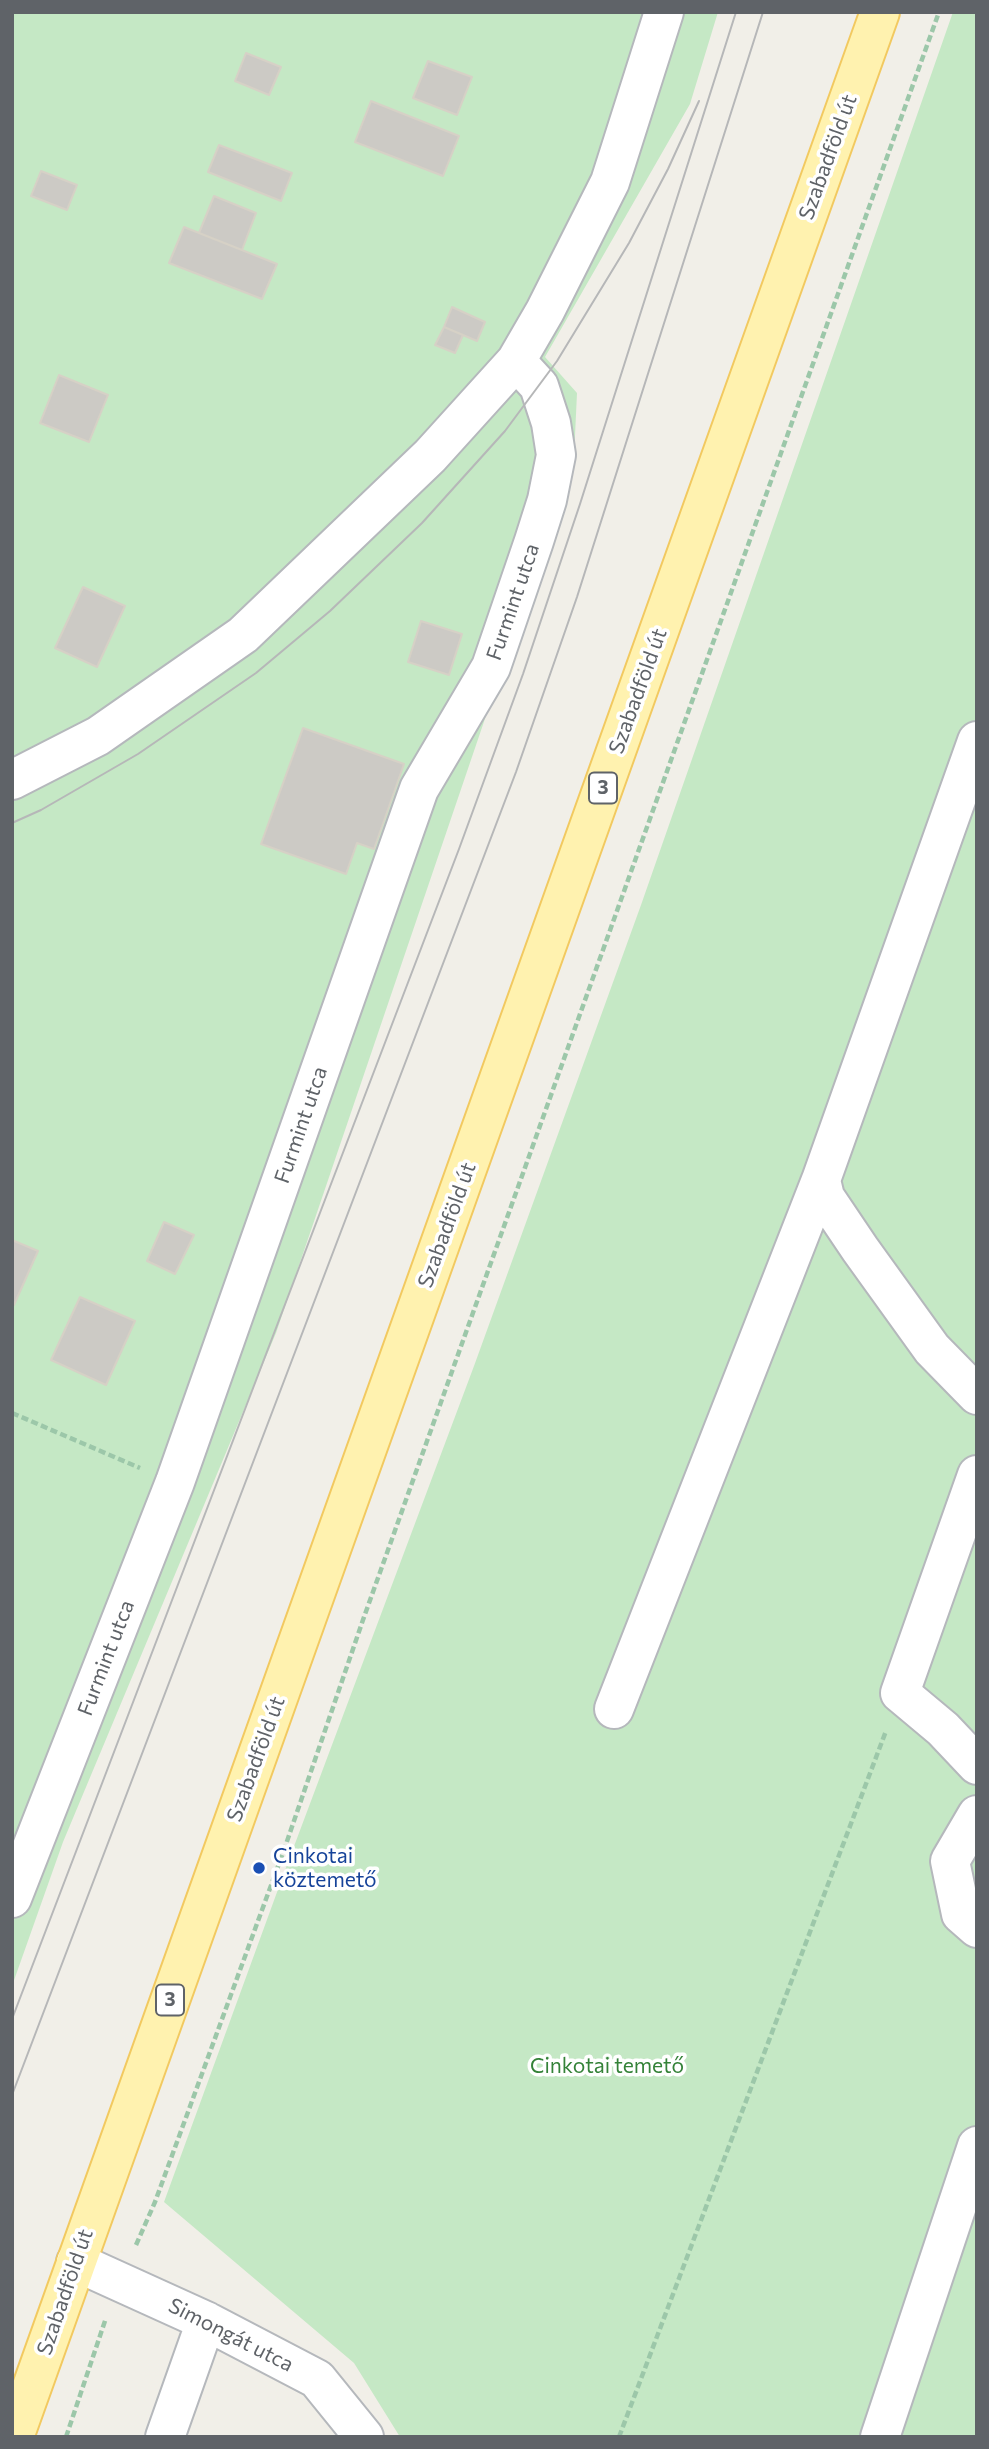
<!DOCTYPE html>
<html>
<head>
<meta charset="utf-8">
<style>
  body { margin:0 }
  #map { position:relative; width:989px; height:2449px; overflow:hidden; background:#f1efe8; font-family:Commissioner,sans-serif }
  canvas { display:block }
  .frame { position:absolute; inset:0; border:14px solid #5f6368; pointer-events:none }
</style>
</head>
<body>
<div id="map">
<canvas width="989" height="2449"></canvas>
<div class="frame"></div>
</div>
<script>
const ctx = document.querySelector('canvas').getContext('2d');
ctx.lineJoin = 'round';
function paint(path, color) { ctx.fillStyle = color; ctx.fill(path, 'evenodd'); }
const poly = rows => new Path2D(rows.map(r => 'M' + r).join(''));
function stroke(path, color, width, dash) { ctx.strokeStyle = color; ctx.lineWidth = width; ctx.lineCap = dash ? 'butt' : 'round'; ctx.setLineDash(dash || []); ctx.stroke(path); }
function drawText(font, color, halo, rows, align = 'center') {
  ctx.font = font + ' Commissioner,sans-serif'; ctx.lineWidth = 7; ctx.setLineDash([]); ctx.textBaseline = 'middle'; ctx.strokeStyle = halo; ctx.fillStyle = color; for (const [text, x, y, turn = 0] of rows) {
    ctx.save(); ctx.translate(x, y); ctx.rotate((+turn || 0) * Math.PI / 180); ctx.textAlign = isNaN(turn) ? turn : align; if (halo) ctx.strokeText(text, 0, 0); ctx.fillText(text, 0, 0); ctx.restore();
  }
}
paint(poly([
  [12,12,718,12,690,104,545,357,577,393,574,457,276,1333,63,1842,12,1986],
  [953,12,977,12,977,2437,400,2437,354,2363,164,2202,284,1873,474,1366,641,905]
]), '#c5e8c5');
const building = poly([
  [246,53,281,67,269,95,235,81,246,53],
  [428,61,472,77,457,115,413,98,428,61],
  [371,101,459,136,443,176,355,142,371,101],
  [219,145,292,173,281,201,208,172,219,145],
  [41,171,77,185,67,210,31,196,41,171],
  [214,196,256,213,242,250,199,233,214,196],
  [184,227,277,264,262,299,169,263,184,227],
  [452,307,485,322,477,341,444,327,452,307],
  [444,327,463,335,455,353,435,345,444,327],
  [59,375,108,395,89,442,40,423,59,375],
  [83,587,125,606,97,667,55,648,83,587],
  [421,621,462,634,449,675,408,662,421,621],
  [303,728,404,764,374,849,357,843,346,874,261,844,303,728],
  [164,1222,194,1235,175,1274,147,1261,164,1222],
  [12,1240,38,1251,14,1305,12,1304,12,1240],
  [80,1297,135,1321,106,1385,51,1360,80,1297]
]);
paint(building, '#cccac5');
stroke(building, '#d6d1c6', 2);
const minor = poly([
  [977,741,821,1180,825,1197,860,1249,932,1349,977,1395],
  [12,780,98,736,243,635,430,456,516,361,545,311,610,182,664,12],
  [977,1475,900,1693,943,1729,977,1765],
  [614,1709,821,1180],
  [977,1815,950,1861,961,1914,977,1928],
  [12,1898,175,1482,419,789,491,667,534,541,547,500,556,455,551,423,539,386,516,361],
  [76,2262,206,2321,317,2379,364,2437],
  [165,2437,206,2321],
  [880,2437,977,2146]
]);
const major = poly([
  [14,2437,880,12]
]);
stroke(minor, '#b5b8bc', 42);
stroke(major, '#f2c960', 42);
stroke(poly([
  [12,1413,140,1468],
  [136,2245,155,2202,284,1850,364,1617,939,12],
  [66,2437,106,2318],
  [619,2437,886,1731]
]), '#9cc7a9', 4.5, [7, 3.5]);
stroke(minor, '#fff', 38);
stroke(major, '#fff2af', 38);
stroke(poly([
  [12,823,41,810,138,754,256,673,330,611,422,523,505,431,557,361,629,243,668,169,699,101],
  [12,2019,459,849,523,674,580,504,736,12],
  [12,2095,516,772,577,597,763,12]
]), '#b6b7b8', 2);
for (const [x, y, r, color] of [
  [259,1868,7,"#1a4fb4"]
]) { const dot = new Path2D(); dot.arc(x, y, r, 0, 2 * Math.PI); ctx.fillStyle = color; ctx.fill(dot); stroke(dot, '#fff', 2.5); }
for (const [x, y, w] of [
  [603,788,28],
  [170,2000,28]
]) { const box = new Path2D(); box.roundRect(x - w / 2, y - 15.5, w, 31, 5); ctx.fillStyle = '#fff'; ctx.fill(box); stroke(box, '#5f6368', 2); }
drawText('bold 19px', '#5f6368', null, [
  ["3",603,788],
  ["3",170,2000]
]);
drawText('21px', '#5f6368', '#fff', [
  ["Szabadföld út",828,157,-70],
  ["Furmint utca",513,602,-71],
  ["Szabadföld út",638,691,-70],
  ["Furmint utca",301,1125,-71],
  ["Szabadföld út",447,1225,-70],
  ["Furmint utca",106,1658,-69],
  ["Szabadföld út",256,1759,-70],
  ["Szabadföld út",65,2292,-71],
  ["Simongát utca",231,2335,27]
]);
drawText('21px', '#164399', '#fff', [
  ["Cinkotai",273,1856],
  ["köztemető",273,1880]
], 'left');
drawText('21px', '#348238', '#fff', [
  ["Cinkotai temető",607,2066]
]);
</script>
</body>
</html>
